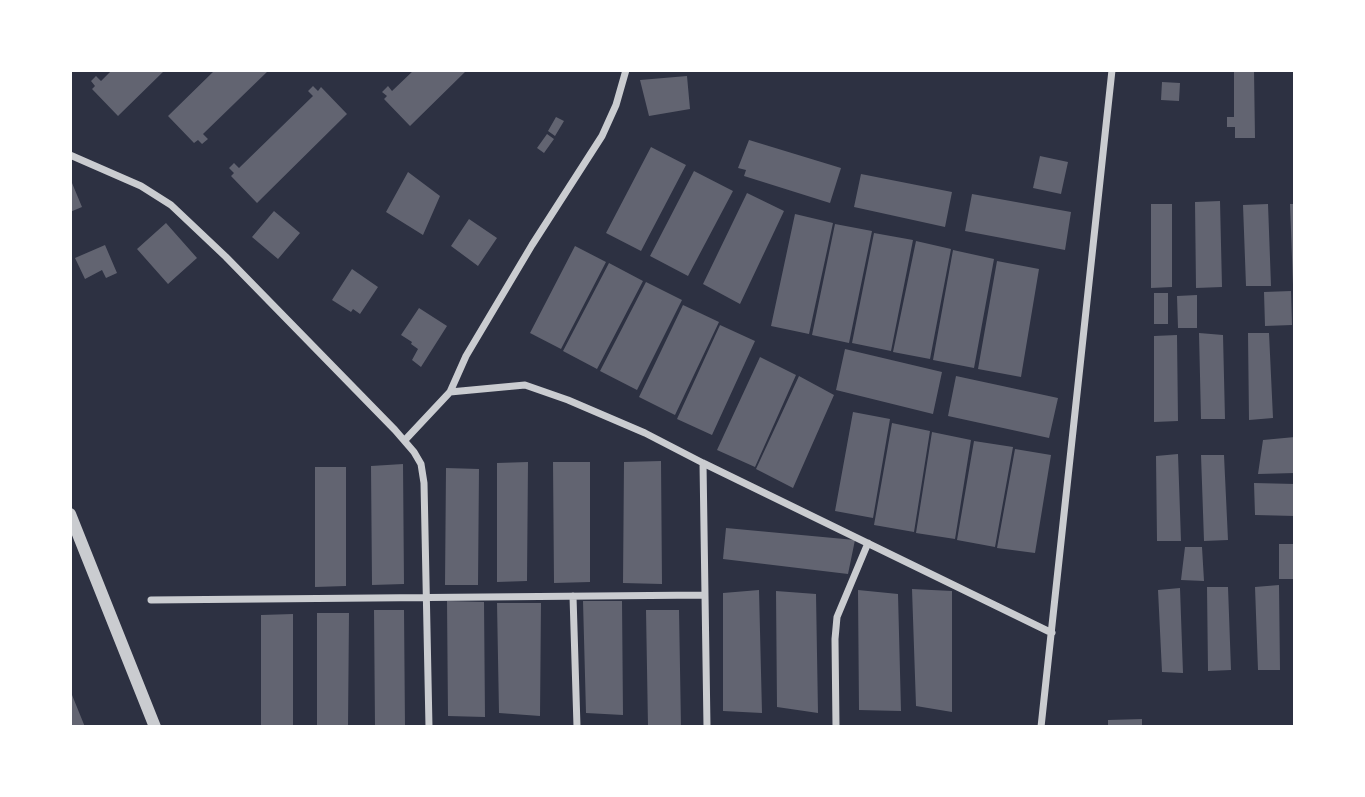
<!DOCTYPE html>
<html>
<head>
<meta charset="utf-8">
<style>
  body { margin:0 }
  #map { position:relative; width:1365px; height:797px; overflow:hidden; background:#2d3142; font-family:"Varela Round",sans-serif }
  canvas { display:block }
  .frame { position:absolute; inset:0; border:72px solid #fff; pointer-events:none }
</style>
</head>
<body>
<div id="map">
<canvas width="1365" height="797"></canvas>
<div class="frame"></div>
</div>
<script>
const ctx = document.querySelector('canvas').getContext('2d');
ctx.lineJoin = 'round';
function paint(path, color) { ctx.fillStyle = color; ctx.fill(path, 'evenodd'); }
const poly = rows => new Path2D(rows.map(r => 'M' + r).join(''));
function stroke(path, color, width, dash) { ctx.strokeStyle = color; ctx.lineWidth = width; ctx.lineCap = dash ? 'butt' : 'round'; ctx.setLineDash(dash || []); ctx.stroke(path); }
paint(poly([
  [112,70,165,70,118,116,92,89,95,86,91,81,96,76,101,81],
  [215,70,269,70,203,134,208,139,202,144,198,140,194,143,168,116],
  [414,70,467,70,410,126,384,99,387,96,382,92,388,86,392,91],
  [1234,70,1254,70,1255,138,1235,138,1235,127,1227,127,1227,117,1234,117],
  [687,76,690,109,649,116,640,80],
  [1162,82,1180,83,1179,101,1161,100],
  [313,86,318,91,321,87,347,114,257,203,231,176,234,173,229,168,234,163,239,168,313,96,308,91],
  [556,117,564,121,555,136,548,131],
  [547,134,554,139,544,153,537,148],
  [749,140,841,168,830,203,744,176,746,170,738,168],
  [651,147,686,165,641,251,606,233],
  [1040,156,1068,162,1061,194,1033,188],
  [694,171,733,191,688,276,650,256],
  [408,172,440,196,423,235,386,212],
  [861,174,952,192,945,227,854,207],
  [72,183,82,207,70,212,70,184],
  [747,193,784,211,740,304,703,284],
  [972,194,1071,212,1065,250,965,231],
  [1220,201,1222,287,1196,288,1195,202],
  [1151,204,1172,204,1172,287,1151,288],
  [1268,204,1271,286,1246,286,1243,205],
  [1290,204,1295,204,1295,285,1293,285],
  [274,211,300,233,278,259,252,237],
  [795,214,833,223,809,334,771,326],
  [469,219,497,238,478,266,451,246],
  [166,223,197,258,168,284,137,249],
  [835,224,872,231,849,343,812,335],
  [874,233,913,240,891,351,852,343],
  [916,241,951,249,930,359,893,352],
  [105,245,117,273,106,278,102,270,85,279,75,258],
  [575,246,606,262,561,349,530,333],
  [953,250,994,259,974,368,933,360],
  [997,261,1039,269,1021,377,978,369],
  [609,263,643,281,597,369,563,351],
  [352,269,378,287,360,314,353,309,351,312,332,300],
  [646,282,682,300,637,390,600,371],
  [1291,291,1292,325,1265,326,1264,292],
  [1154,293,1168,293,1168,324,1154,324],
  [1197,295,1197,328,1178,328,1177,296],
  [683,305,719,322,675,415,639,397],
  [419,308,447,326,421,367,412,360,418,349,411,344,412,342,401,335],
  [720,325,755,341,712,435,677,419],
  [1199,333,1223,335,1225,419,1201,419],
  [1248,333,1269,333,1273,418,1249,420],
  [1177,335,1178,421,1154,422,1154,336],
  [845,349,942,372,933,414,836,390],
  [760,357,796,375,755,467,717,450],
  [799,376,834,395,793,488,756,469],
  [956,376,1058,398,1049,438,948,416],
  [853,412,890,419,873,518,835,511],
  [892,423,930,431,914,532,874,525],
  [932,432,971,440,955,539,916,533],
  [1295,437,1295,473,1258,474,1263,440],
  [974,441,1013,447,995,547,957,540],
  [1015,449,1051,455,1035,553,997,548],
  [1178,454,1181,541,1157,541,1156,456],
  [1201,455,1224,455,1228,540,1204,541],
  [661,461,662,584,623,583,624,462],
  [528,462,527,581,497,582,497,463],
  [553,462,590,462,590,582,554,583],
  [403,464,404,584,372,585,371,466],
  [315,467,346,467,346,586,315,587],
  [446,468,479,469,478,585,445,585],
  [1254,483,1295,484,1295,516,1255,515],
  [726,528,855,540,848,574,723,559],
  [1279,544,1295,544,1295,579,1279,579],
  [1185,547,1202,547,1204,581,1181,580],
  [1279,585,1280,670,1258,670,1255,587],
  [1207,587,1228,587,1231,670,1208,671],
  [1180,588,1183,673,1162,672,1158,590],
  [912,589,952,591,952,712,916,706],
  [759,590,762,713,723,711,723,593],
  [858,590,898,594,901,711,859,710],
  [776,591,816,594,818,713,777,707],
  [447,601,484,602,485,717,448,716],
  [583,601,622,601,623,715,586,713],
  [497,603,541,603,540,716,499,713],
  [374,610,404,610,405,727,375,727],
  [646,610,679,610,681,727,648,727],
  [317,613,349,613,348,727,317,727],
  [293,614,293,727,261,727,261,615],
  [70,690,85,727,70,727],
  [1142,719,1142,727,1108,727,1108,720]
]), '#626471');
stroke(poly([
  [70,155,141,186,171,205,226,257,395,430,414,452,421,464,424,483,429,727],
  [450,392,466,356,532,245,602,136,616,105,626,70],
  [405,440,450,392,525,385,568,400,645,433,703,463,1052,633],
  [703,463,707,727],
  [573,596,577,727],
  [151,600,705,595],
  [836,727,835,639,837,617,868,543],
  [1041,727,1112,70]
]), '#caccd0', 7);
stroke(poly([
  [70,514,155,727]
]), '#caccd0', 12);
</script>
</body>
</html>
